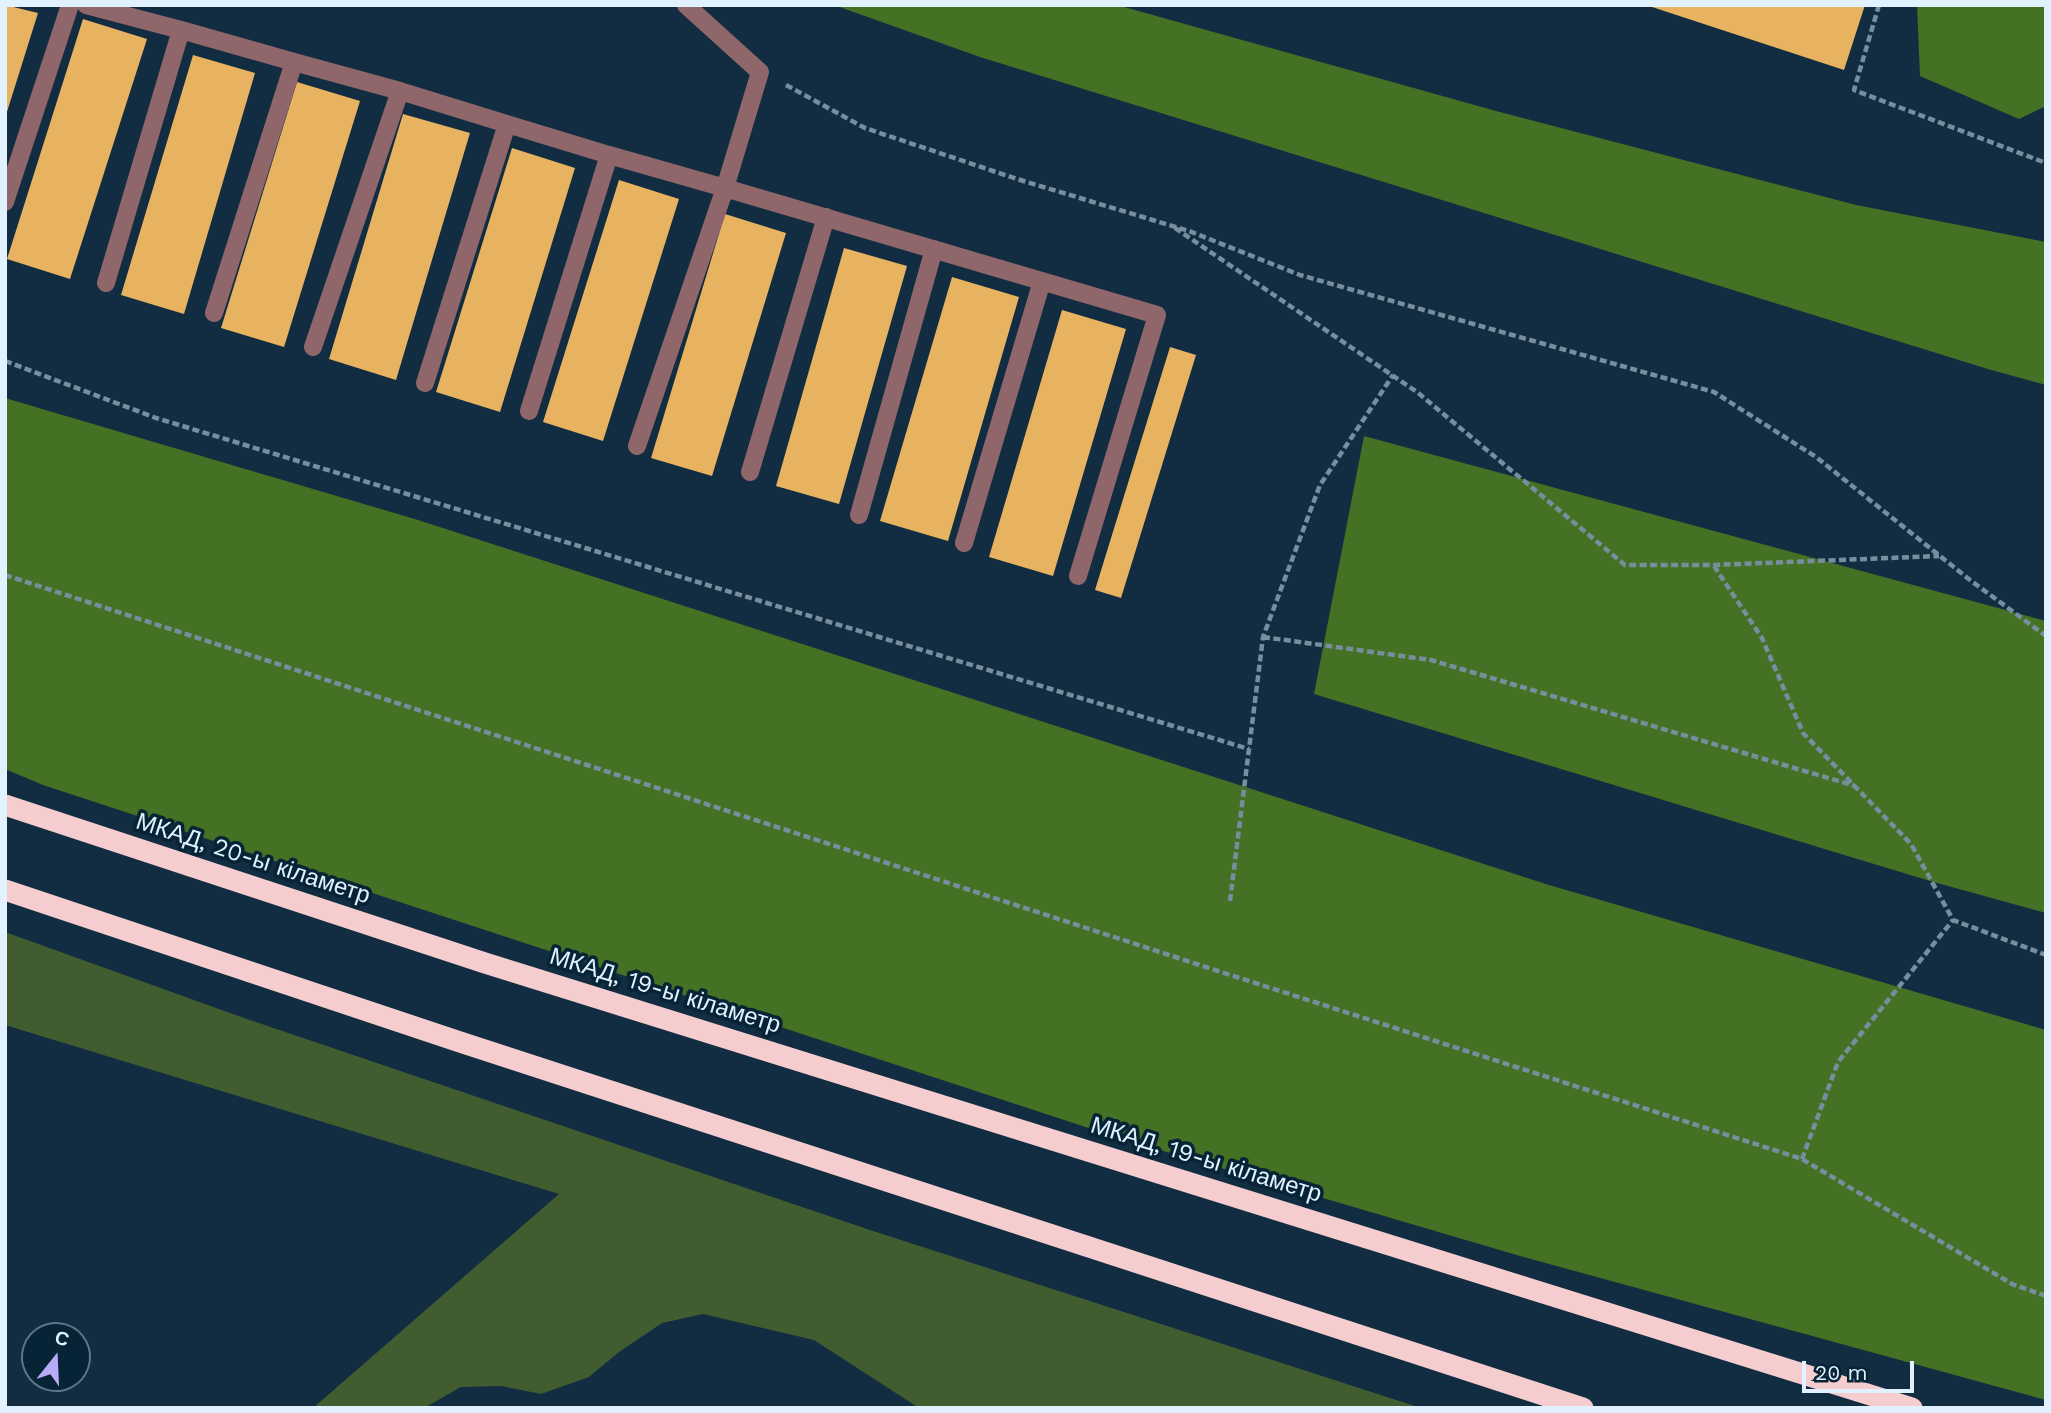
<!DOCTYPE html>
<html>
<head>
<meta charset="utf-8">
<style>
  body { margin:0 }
  #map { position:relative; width:2051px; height:1413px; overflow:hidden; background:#122d41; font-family:"Work Sans",sans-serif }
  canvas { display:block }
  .frame { position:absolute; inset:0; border:7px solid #e1f1fe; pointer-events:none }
  .north { position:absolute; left:21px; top:1322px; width:70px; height:70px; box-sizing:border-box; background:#072336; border:2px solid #5e7586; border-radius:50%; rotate:18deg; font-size:19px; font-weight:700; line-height:28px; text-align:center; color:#e1f1fe }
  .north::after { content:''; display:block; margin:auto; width:24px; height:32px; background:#b8abf7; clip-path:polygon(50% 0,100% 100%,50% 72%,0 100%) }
  .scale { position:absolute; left:1802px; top:1361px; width:112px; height:32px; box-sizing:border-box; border:4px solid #e1f1fe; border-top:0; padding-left:9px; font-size:21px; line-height:24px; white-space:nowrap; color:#e1f1fe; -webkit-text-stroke:5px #072336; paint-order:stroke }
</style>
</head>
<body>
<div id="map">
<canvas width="2051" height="1413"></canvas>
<div class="frame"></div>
<div class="north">С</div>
<div class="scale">20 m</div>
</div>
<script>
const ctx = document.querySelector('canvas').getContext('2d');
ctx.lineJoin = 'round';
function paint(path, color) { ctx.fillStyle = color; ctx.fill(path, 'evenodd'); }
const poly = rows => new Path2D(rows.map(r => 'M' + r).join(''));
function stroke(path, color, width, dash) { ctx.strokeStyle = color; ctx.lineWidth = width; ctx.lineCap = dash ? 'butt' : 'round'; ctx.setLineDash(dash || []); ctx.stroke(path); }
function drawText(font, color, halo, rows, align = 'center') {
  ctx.font = font + ' "Work Sans",sans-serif'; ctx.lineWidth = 7; ctx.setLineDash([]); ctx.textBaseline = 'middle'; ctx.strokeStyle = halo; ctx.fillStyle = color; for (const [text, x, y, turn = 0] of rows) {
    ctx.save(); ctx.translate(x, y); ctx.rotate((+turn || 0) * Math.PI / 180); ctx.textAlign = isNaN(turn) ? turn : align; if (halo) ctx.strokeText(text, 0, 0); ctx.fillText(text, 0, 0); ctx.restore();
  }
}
paint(poly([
  [5,932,244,1018,870,1230,1421,1408,919,1408,814,1340,703,1314,662,1323,619,1352,589,1377,541,1394,501,1386,461,1387,424,1408,313,1408,559,1194,5,1025]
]), '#415d30');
paint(poly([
  [834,5,1117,5,1496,111,1856,205,2046,242,2046,385,1988,369,980,57],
  [1917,5,2046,5,2046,106,2019,119,1920,76],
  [5,398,418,520,1549,885,2046,1030,2046,1400,1520,1256,1116,1137,43,785,5,769],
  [1364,436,2046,621,2046,913,1930,881,1314,694]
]), '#447124');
paint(poly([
  [5,5,38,13,6,115,5,115],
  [1646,5,1865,5,1844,70],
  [83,19,147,39,70,279,7,259],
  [193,55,255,73,184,314,121,295],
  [297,82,360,101,284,347,221,328],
  [403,114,470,133,396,380,329,359],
  [512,148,575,168,500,412,436,392],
  [619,180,679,199,603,441,543,422],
  [725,214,786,233,712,476,651,458],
  [844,248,907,266,839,504,776,486],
  [952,277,1019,297,948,541,880,521],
  [1062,310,1126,329,1053,576,989,557],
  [1170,347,1196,355,1121,598,1095,590]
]), '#e8b360');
stroke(poly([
  [1879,5,1854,90,2046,163],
  [786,85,865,128,1017,179,1189,231,1300,275,1714,392,1816,457,1970,580,2046,636],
  [1175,228,1417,392,1625,565,1714,565,1939,556],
  [5,361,156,418,1249,749],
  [1714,566,1762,638,1803,733,1911,844,1953,920,2046,955],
  [5,575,1218,971,1802,1159,2012,1284,2046,1296],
  [1263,637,1431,660,1855,786],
  [1230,901,1263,637,1320,485,1393,375],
  [1802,1159,1838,1062,1953,920]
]), '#788e9e', 4.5, [7, 3.5]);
stroke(poly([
  [86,5,181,30,106,283],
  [686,5,760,72,725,188,1157,315,1078,576],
  [181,30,294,62,214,313],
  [294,62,400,91,313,347],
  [400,91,507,124],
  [5,202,70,5],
  [425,383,507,124,609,155],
  [529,411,609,155,725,188,637,446],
  [750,472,826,217],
  [859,515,934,249],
  [964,543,1042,281]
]), '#8f6669', 18);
stroke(poly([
  [5,805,485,963,1912,1408],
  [5,890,457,1041,1583,1408]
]), '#f6cdce', 21);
drawText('24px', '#e1f1fe', '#072336', [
  ["МКАД, 20-ы кіламетр",253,859,18],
  ["МКАД, 19-ы кіламетр",665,991,17],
  ["МКАД, 19-ы кіламетр",1206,1160,17]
]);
</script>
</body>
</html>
